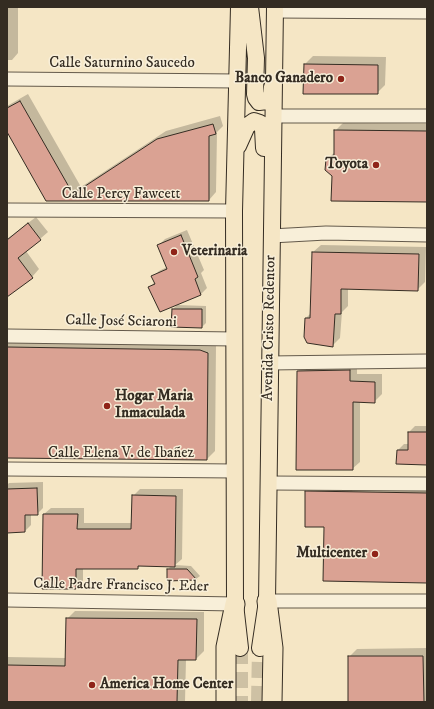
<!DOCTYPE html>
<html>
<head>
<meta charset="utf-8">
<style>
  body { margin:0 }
  #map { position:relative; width:434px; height:709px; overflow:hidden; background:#f5e6c5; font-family:"IM FELL DW Pica",serif }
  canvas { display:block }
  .frame { position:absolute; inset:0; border:8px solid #342c22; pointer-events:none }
</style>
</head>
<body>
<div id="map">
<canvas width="434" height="709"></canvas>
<div class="frame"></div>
</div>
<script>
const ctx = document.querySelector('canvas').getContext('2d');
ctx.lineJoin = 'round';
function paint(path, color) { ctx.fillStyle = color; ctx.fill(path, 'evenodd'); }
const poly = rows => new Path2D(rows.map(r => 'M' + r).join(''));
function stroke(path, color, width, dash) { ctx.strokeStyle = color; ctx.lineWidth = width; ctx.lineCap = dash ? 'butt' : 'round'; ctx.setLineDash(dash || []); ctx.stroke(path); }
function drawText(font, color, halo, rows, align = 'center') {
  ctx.font = font + ' "IM FELL DW Pica",serif'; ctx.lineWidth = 3; ctx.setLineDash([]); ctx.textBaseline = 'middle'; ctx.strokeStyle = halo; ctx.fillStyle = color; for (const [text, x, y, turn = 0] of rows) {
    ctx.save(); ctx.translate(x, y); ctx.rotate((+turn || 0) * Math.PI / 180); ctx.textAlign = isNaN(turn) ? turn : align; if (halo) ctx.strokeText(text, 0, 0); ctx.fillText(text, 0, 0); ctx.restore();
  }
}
paint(poly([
  [7,7,18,7,18,53,12,60,7,60],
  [313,56,386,57,385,85,377,93,305,64],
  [28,94,81,187,166,131,220,116,223,126,217,132,216,192,209,200,46,200,7,130,7,106],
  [343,123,427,124,427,201,333,175,327,159,335,152,335,131],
  [36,217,48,232,26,251,39,269,32,277,7,296,7,239],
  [187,230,204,270,201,273,207,288,201,294,160,311,149,287,155,282,153,277,159,271,167,267,159,245,165,239],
  [321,245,426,247,425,282,417,290,348,288,348,306,342,312,340,338,332,346,306,318,311,313,313,252],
  [177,305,206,306,206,323,202,327,173,309],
  [7,340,216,345,215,451,207,459,7,457],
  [305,363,357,363,357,374,382,374,382,394,374,402,360,401,360,462,352,469,298,371],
  [415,426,427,426,427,464,398,450,404,444,409,444,409,432],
  [43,482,43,508,37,514,31,514,31,525,25,531,7,532,7,485,9,483],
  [314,484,427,485,427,582,325,526,306,492],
  [140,489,183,489,182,559,175,565,191,566,200,576,196,579,168,569,171,566,141,565,138,568,83,568,83,581,76,588,43,588,44,514,51,508,84,508,84,523,132,523,133,496],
  [75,611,204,612,204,651,196,659,186,659,185,702,7,702,7,657,66,658,67,619],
  [427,648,427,702,349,702,349,657,357,649]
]), '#0003');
const building = poly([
  [304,64,378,65,378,94,303,94,304,64],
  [20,101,73,194,157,139,213,124,216,134,209,136,209,201,46,201,7,132,7,108,20,101],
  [334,130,427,131,427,202,331,201,332,176,325,170,326,159,334,155,334,130],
  [28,223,41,240,18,258,33,278,7,297,7,240,28,223],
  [181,235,198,277,195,279,201,295,160,312,148,287,155,284,151,276,167,269,157,245,181,235],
  [312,252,419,254,418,291,341,289,341,314,335,314,333,347,307,343,304,337,305,318,310,318,312,252],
  [172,309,202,309,202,328,171,327,172,309],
  [7,347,200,350,208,353,207,460,7,458,7,347],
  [350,370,350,381,375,382,375,403,353,402,353,470,296,470,297,371,350,370],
  [408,432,427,432,427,465,396,464,397,450,408,450,408,432],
  [37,488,38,515,25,515,25,532,7,533,7,489,37,488],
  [305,491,427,493,427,583,323,581,324,527,305,527,305,491],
  [132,495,176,496,175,567,138,566,138,569,76,569,76,589,42,589,43,514,78,514,77,529,131,529,132,495],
  [167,569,187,569,197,580,167,581,167,569],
  [66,618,197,619,196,660,178,660,177,702,7,702,7,665,65,666,66,618],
  [348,656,423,656,424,702,348,702,348,656]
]);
paint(building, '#daa293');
stroke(building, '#342c22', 1);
stroke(poly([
  [240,648,240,702],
  [259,702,260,648]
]), '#cec1a4', 16, [16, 8]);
const minor = poly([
  [275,11,427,12],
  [7,79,237,81],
  [273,116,427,116],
  [7,210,234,211],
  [271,236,326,233,427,235],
  [7,336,235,339],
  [269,363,427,361],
  [7,469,235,471],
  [269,483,427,484],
  [7,600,235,604],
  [267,601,427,601]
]);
const major = poly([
  [239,7,234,211,235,604,240,648],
  [250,7,256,58,255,94,256,98,259,102,267,101,271,95,272,87],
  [238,146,247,126,254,121,260,123,263,129,264,148],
  [260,648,267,601,275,7]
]);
const highway = poly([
  [267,601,273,648,272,702],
  [226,702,226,647,235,604]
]);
stroke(minor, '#645a4b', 15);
stroke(major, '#342c22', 18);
stroke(highway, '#342c22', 21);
stroke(minor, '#f8efd9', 13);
stroke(major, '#f5e6c5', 16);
stroke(highway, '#f5e6c5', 19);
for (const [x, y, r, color] of [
  [341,79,4,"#8f2418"],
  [376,165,4,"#8f2418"],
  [174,252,4,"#8f2418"],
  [107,406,4,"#8f2418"],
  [375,554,4,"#8f2418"],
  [92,685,4,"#8f2418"]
]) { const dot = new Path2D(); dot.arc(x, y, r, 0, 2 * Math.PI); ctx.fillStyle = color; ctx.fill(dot); stroke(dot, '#f8efd9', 1.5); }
drawText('15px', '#342c22', '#f8efd9', [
  ["Calle Saturnino Saucedo",122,64],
  ["Calle Percy Fawcett",121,195],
  ["Calle José Sciaroni",121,322,1],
  ["Avenida Cristo Redentor",270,328,-89],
  ["Calle Elena V. de Ibañez",121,454],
  ["Calle Padre Francisco J. Eder",121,586,1]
]);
drawText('bold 15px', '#342c22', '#f8efd9', [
  ["Banco Ganadero",333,79],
  ["Toyota",368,165],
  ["Veterinaria",182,252,"left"],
  ["Hogar Maria",115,397,"left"],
  ["Inmaculada",115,414,"left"],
  ["Multicenter",367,554],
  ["America Home Center",100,685,"left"]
], 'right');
</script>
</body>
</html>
